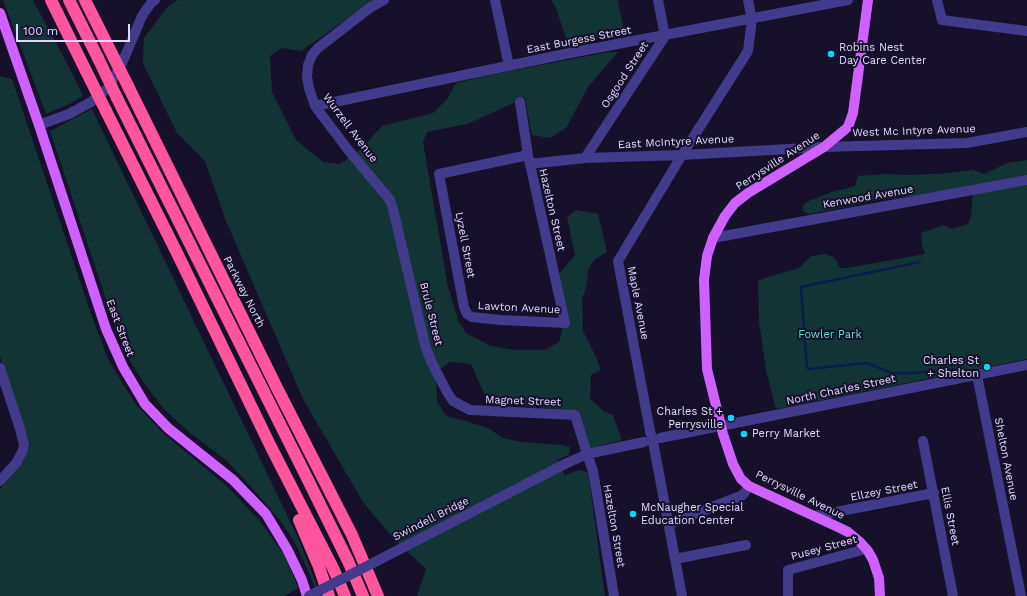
<!DOCTYPE html>
<html>
<head>
<meta charset="utf-8">
<style>
  body { margin:0 }
  #map { position:relative; width:1027px; height:596px; overflow:hidden; background:#16102b; font-family:"Work Sans",sans-serif }
  canvas { display:block }
  .scale { position:absolute; left:16px; top:24px; width:114px; height:18px; box-sizing:border-box; border:2px solid #e1daff; border-top:0; padding-left:5px; font-size:12px; line-height:14px; white-space:nowrap; color:#e1daff; -webkit-text-stroke:3px #16102b; paint-order:stroke }
</style>
</head>
<body>
<div id="map">
<canvas width="1027" height="596"></canvas>
<div class="scale">100 m</div>
</div>
<script>
const ctx = document.querySelector('canvas').getContext('2d');
ctx.lineJoin = 'round';
function paint(path, color) { ctx.fillStyle = color; ctx.fill(path, 'evenodd'); }
const poly = rows => new Path2D(rows.map(r => 'M' + r).join(''));
function stroke(path, color, width, dash) { ctx.strokeStyle = color; ctx.lineWidth = width; ctx.lineCap = dash ? 'butt' : 'round'; ctx.setLineDash(dash || []); ctx.stroke(path); }
function drawText(font, color, halo, rows, align = 'center') {
  ctx.font = font + ' "Work Sans",sans-serif'; ctx.lineWidth = 4; ctx.setLineDash([]); ctx.textBaseline = 'middle'; ctx.strokeStyle = halo; ctx.fillStyle = color; for (const [text, x, y, turn = 0] of rows) {
    ctx.save(); ctx.translate(x, y); ctx.rotate((+turn || 0) * Math.PI / 180); ctx.textAlign = isNaN(turn) ? turn : align; if (halo) ctx.strokeText(text, 0, 0); ctx.fillText(text, 0, 0); ctx.restore();
  }
}
paint(poly([
  [3,0,33,0,73,75,83,96,69,104,46,114],
  [178,0,374,0,301,51,282,48,270,56,272,92,296,140,323,162,340,164,361,149,382,126,433,113,448,98,456,83,495,74,609,52,618,52,588,87,566,128,550,138,532,135,525,98,467,124,427,132,423,142,448,287,459,322,466,333,491,346,515,350,545,350,559,342,566,314,558,275,575,255,567,217,576,210,598,214,607,252,594,260,588,270,587,284,582,299,583,331,596,357,601,370,591,375,590,398,603,411,613,415,622,440,590,448,577,411,488,402,471,364,450,362,436,372,437,401,446,416,466,421,490,429,502,438,522,442,562,445,570,447,569,455,557,460,565,475,579,470,588,472,605,596,417,596,426,569,395,540,363,502,303,399,226,221,205,161,177,133,143,64,144,38,168,6],
  [551,0,618,0,624,32,568,43,555,6],
  [0,76,12,79,90,311,108,359,134,402,163,433,228,487,259,520,283,553,293,575,298,588,284,596,0,596,0,489,23,462,29,448,0,356],
  [92,109,299,540,321,596,318,596,310,575,294,541,279,519,255,491,227,461,190,433,165,410,146,386,131,363,114,323,50,131],
  [1027,160,1027,359,776,409,766,370,759,321,758,281,767,277,799,268,811,256,825,254,834,257,840,268,847,268,925,254,922,245,921,233,944,225,951,229,968,224,971,216,973,194,931,195,894,197,809,214,803,211,803,205,809,201,832,192,855,186,858,176,887,174,907,175,939,174,973,170,984,174,1007,163]
]), '#133435');
stroke(poly([
  [920,262,801,287,807,368,809,369,867,363,892,373,914,373,954,369]
]), '#0a1d4a', 2.5);
stroke(poly([
  [384,0,371,7,318,48,312,55,308,65,307,77,309,88,315,106,349,151,390,200,393,209,425,345,431,361,447,392,453,401,470,410,575,415,587,454,593,471,614,596],
  [495,0,509,66],
  [937,0,942,20,1027,31],
  [520,102,528,155,530,164,565,323,500,320,472,317,467,314,464,307,439,174,528,155],
  [315,106,570,53,848,0],
  [39,125,69,114,91,102,108,88,123,61,142,16,151,3,155,0],
  [585,158,665,36,658,0],
  [530,164,585,158,682,155,824,147,967,143,1027,132],
  [713,238,1027,180],
  [0,368,20,429,24,445,23,450,17,462,0,481],
  [977,375,1021,596],
  [650,431,618,261,682,155,748,51,752,19,748,0],
  [660,438,1027,365],
  [923,441,953,596],
  [654,447,682,596],
  [565,464,587,454,644,442],
  [815,516,934,493],
  [669,524,743,495,749,486],
  [675,559,746,545],
  [788,596,788,570,866,549]
]), '#423a8b', 10);
stroke(poly([
  [868,0,853,113,848,127,824,147,748,193,735,203,725,216,713,238,707,256,704,280,707,369,723,434,733,464,741,479,749,486,840,528,848,532,860,542,868,551,873,560,879,578,880,596],
  [0,13,39,125,106,329,123,367,145,404,168,428,233,480,266,514,287,549,302,580,307,596]
]), '#ce61ff', 10);
stroke(poly([
  [51,0,86,71],
  [69,0,98,58],
  [85,0,109,48],
  [128,86,277,388,352,535,378,596],
  [117,98,306,476,348,561,363,596],
  [106,111,178,255,271,447,334,570,345,596],
  [299,520,319,567,329,596]
]), '#ff559c', 12);
stroke(poly([
  [650,431,654,447],
  [309,596,565,464]
]), '#423a8b', 10);
stroke(poly([
  [109,48,128,86],
  [98,58,117,98],
  [86,71,106,111]
]), '#ff559c', 12);
for (const [x, y, r, color] of [
  [831,54,4,"#06d7ff"],
  [987,367,4,"#06d7ff"],
  [731,418,4,"#06d7ff"],
  [744,434,4,"#06d7ff"],
  [633,514,4,"#06d7ff"]
]) { const dot = new Path2D(); dot.arc(x, y, r, 0, 2 * Math.PI); ctx.fillStyle = color; ctx.fill(dot); stroke(dot, '#16102b', 1.5); }
drawText('11px', '#e1daff', '#16102b', [
  ["East Burgess Street",579,40,-11],
  ["Osgood Street",625,75,-57],
  ["Wurzell Avenue",350,128,53],
  ["West Mc Intyre Avenue",914,131,-2],
  ["East McIntyre Avenue",676,142,-3],
  ["Perrysville Avenue",778,161,-33],
  ["Kenwood Avenue",868,197,-10],
  ["Hazelton Street",552,210,77],
  ["Lyzell Street",465,245,79],
  ["Parkway North",244,292,63],
  ["Maple Avenue",638,303,79],
  ["Lawton Avenue",519,308,3],
  ["Brule Street",431,314,76],
  ["East Street",120,328,69],
  ["North Charles Street",841,390,-12],
  ["Magnet Street",523,401,2],
  ["Shelton Avenue",1006,459,79],
  ["Ellzey Street",884,491,-11],
  ["Perrysville Avenue",800,495,26],
  ["Ellis Street",950,516,79],
  ["Swindell Bridge",431,519,-27],
  ["Hazelton Street",614,526,80],
  ["Pusey Street",824,548,-15]
]);
drawText('11px', '#e1daff', '#16102b', [
  ["Robins Nest",839,48],
  ["Day Care Center",839,61],
  ["Charles St",979,361,"right"],
  ["+ Shelton",979,374,"right"],
  ["Charles St +",723,412,"right"],
  ["Perrysville",723,425,"right"],
  ["Perry Market",752,434],
  ["McNaugher Special",641,508],
  ["Education Center",641,521]
], 'left');
drawText('11px', '#62e3cb', '#16102b', [
  ["Fowler Park",830,335]
]);
</script>
</body>
</html>
